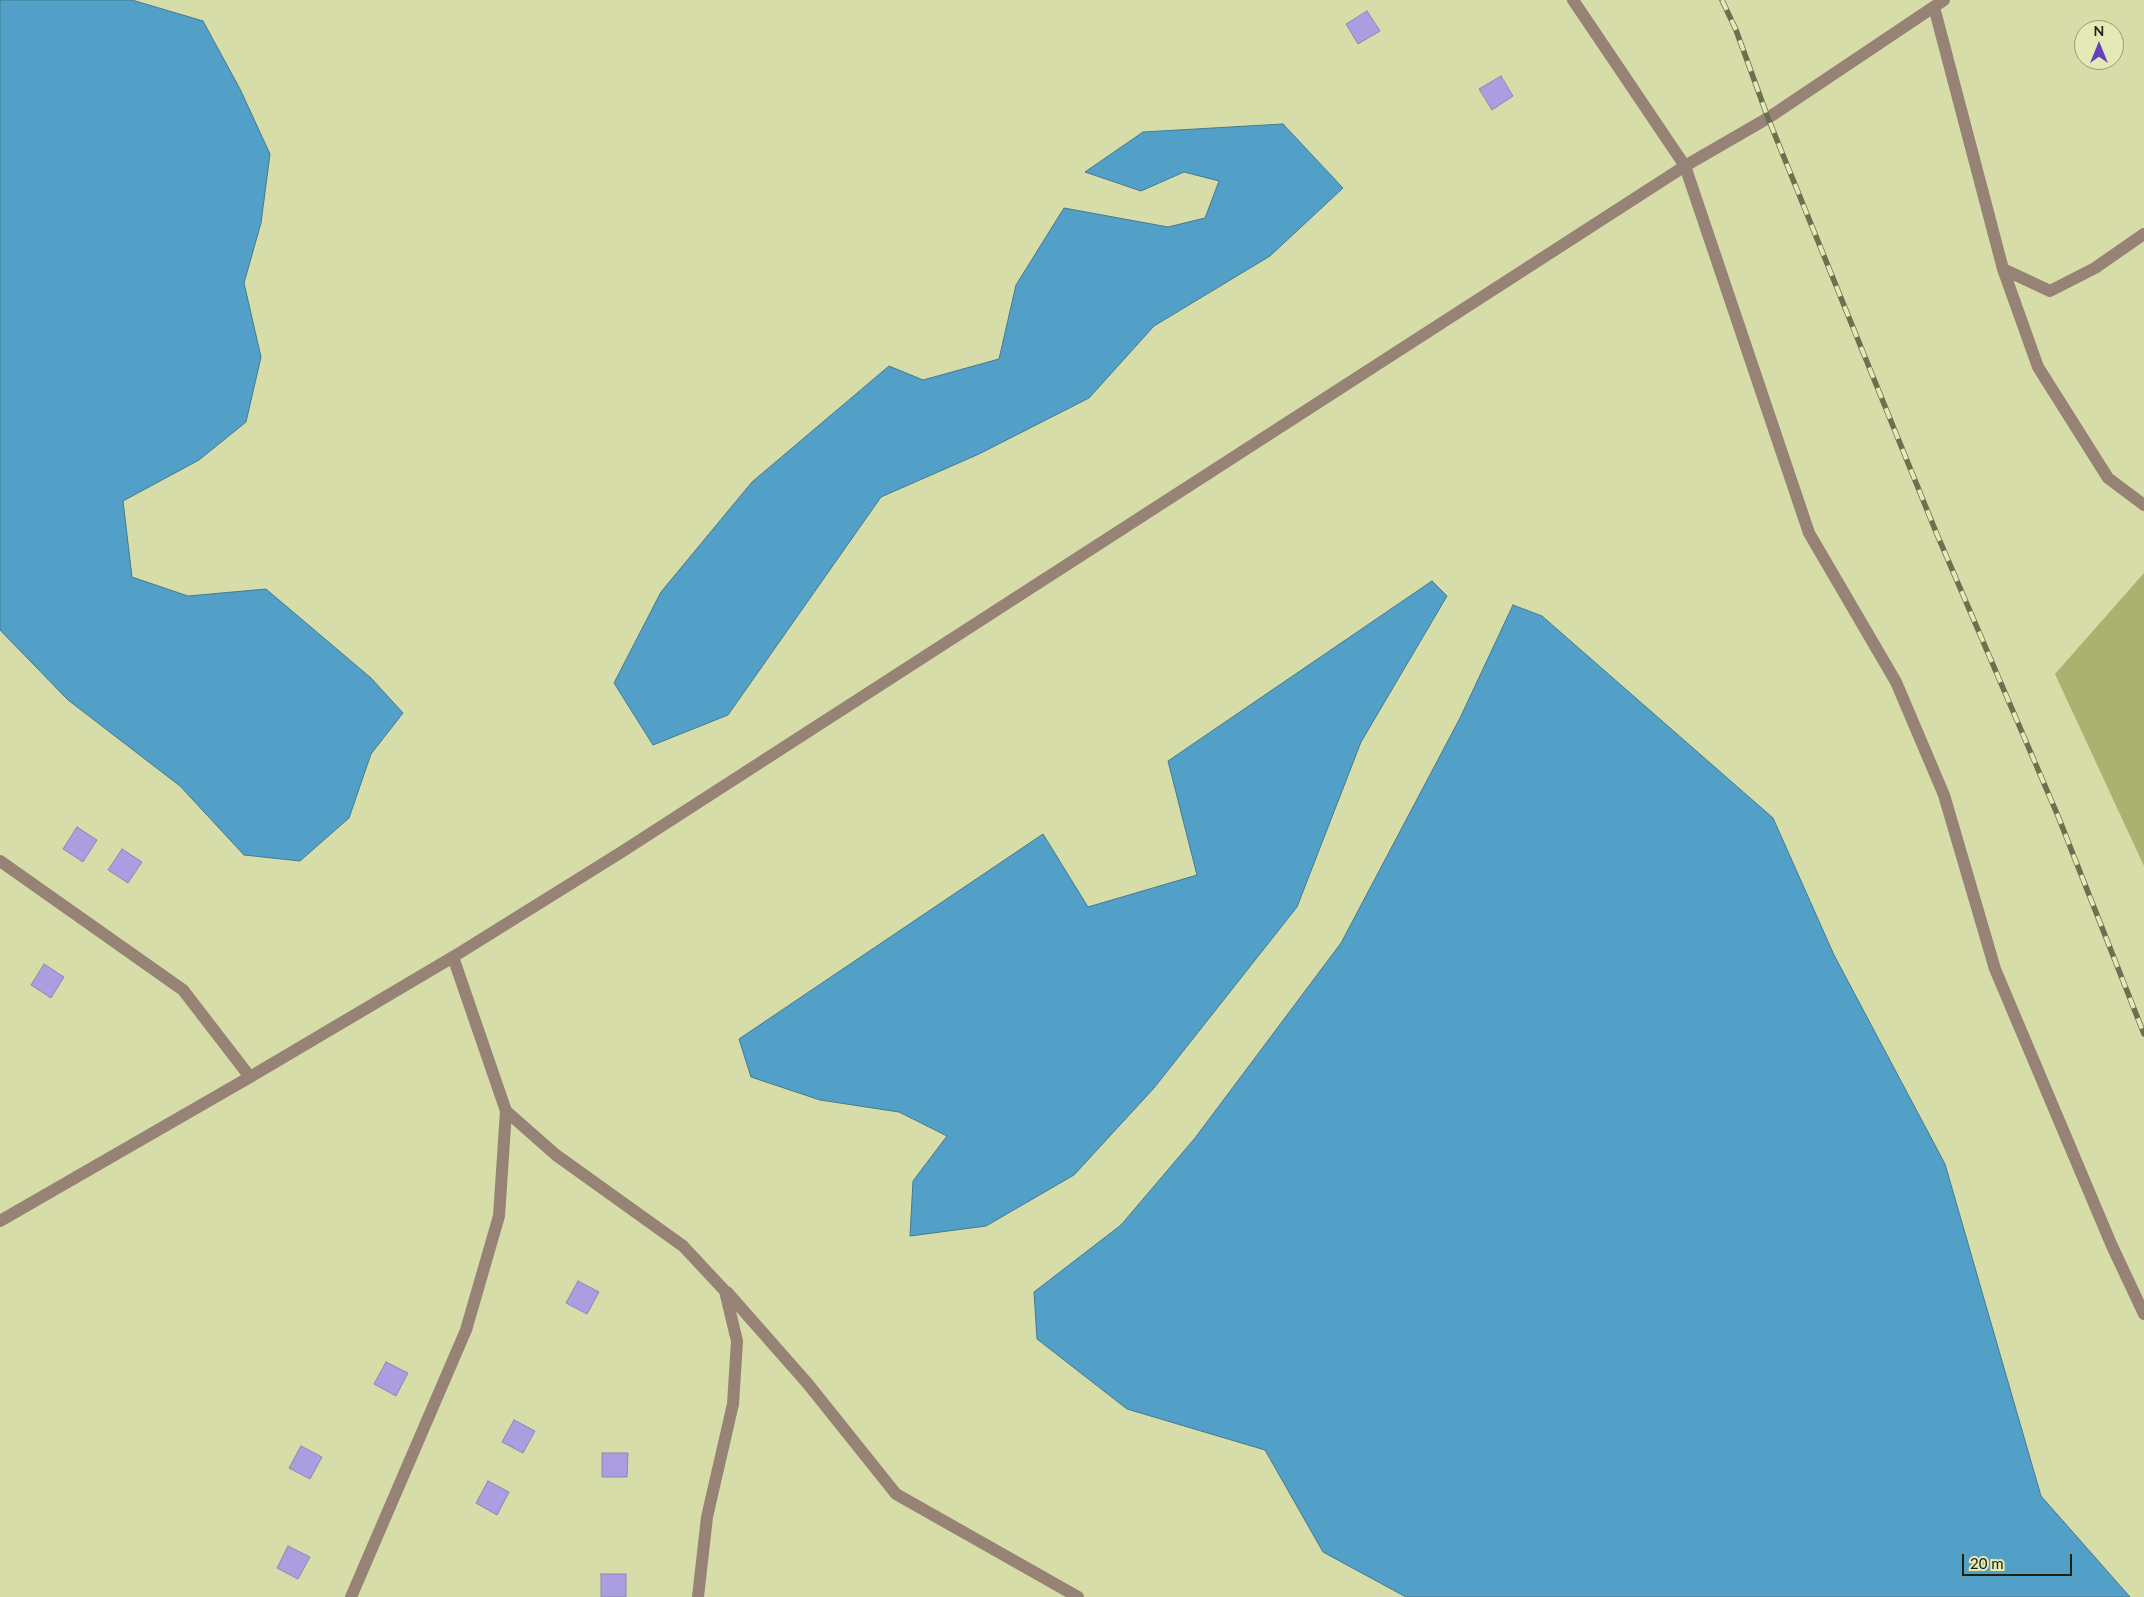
<!DOCTYPE html>
<html>
<head>
<meta charset="utf-8">
<style>
  body { margin:0 }
  #map { position:relative; width:2144px; height:1597px; overflow:hidden; background:#d7dda9; font-family:Lato,sans-serif }
  canvas { display:block }
  .north { position:absolute; left:2074px; top:20px; width:50px; height:50px; box-sizing:border-box; background:#e4eab5; border:1px solid #969a72; border-radius:50%; rotate:0deg; font-size:14px; font-weight:700; line-height:20px; text-align:center; color:#20220e }
  .north::after { content:''; display:block; margin:auto; width:18px; height:22px; background:#6640b8; clip-path:polygon(50% 0,100% 100%,50% 72%,0 100%) }
  .scale { position:absolute; left:1962px; top:1554px; width:110px; height:22px; box-sizing:border-box; border:2px solid #20220e; border-top:0; padding-left:6px; font-size:15px; line-height:18px; white-space:nowrap; color:#20220e; -webkit-text-stroke:4px #e4eab5; paint-order:stroke }
</style>
</head>
<body>
<div id="map">
<canvas width="2144" height="1597"></canvas>
<div class="north">N</div>
<div class="scale">20 m</div>
</div>
<script>
const ctx = document.querySelector('canvas').getContext('2d');
ctx.lineJoin = 'round';
function paint(path, color) { ctx.fillStyle = color; ctx.fill(path, 'evenodd'); }
const poly = rows => new Path2D(rows.map(r => 'M' + r).join(''));
function stroke(path, color, width, dash) { ctx.strokeStyle = color; ctx.lineWidth = width; ctx.lineCap = dash ? 'butt' : 'round'; ctx.setLineDash(dash || []); ctx.stroke(path); }
paint(poly([
  [2144,573,2144,866,2055,674]
]), '#abb16e');
const water = poly([
  [0,0,132,0,203,21,240,89,270,154,261,223,244,283,261,357,246,422,199,460,123,501,132,577,188,596,266,589,371,678,403,713,371,754,349,818,300,861,244,855,180,786,68,700,0,630,0,0],
  [1283,124,1343,188,1270,256,1154,326,1089,398,979,454,881,497,728,715,653,745,614,683,661,592,752,482,889,366,923,380,999,359,1016,285,1064,208,1168,227,1205,218,1219,181,1184,172,1141,191,1085,172,1143,132,1283,124],
  [1432,581,1447,596,1361,742,1297,907,1154,1088,1074,1175,986,1226,910,1236,913,1181,947,1136,899,1112,820,1100,751,1077,739,1039,1043,834,1088,907,1197,875,1168,761,1432,581],
  [1513,605,1542,616,1773,818,1834,955,1945,1164,2041,1496,2130,1597,1406,1597,1323,1552,1265,1450,1127,1409,1037,1339,1034,1292,1121,1225,1195,1138,1341,943,1460,718,1513,605]
]);
paint(water, '#52a0c7');
stroke(water, '#437a90', 1);
const building = poly([
  [1367,11,1380,31,1358,44,1346,24,1367,11],
  [1501,76,1513,96,1492,110,1479,89,1501,76],
  [77,827,97,840,83,862,63,849,77,827],
  [122,849,142,862,128,883,108,870,122,849],
  [44,964,64,977,51,998,31,985,44,964],
  [578,1281,599,1292,587,1314,566,1303,578,1281],
  [386,1362,408,1373,396,1396,374,1384,386,1362],
  [514,1420,535,1431,523,1453,502,1442,514,1420],
  [301,1446,322,1457,310,1479,289,1468,301,1446],
  [602,1453,628,1453,627,1477,602,1477,602,1453],
  [488,1481,509,1492,497,1515,476,1503,488,1481],
  [288,1546,310,1557,298,1579,277,1568,288,1546],
  [601,1574,626,1574,626,1597,601,1597,601,1574]
]);
paint(building, '#aa9de0');
stroke(building, '#8f86b4', 1);
stroke(poly([
  [1573,0,1685,166,1809,533,1896,682,1944,795,1995,969,2112,1246,2144,1314],
  [1934,7,2003,269,2038,367,2108,478,2144,505],
  [2003,269,2050,291,2095,268,2144,234],
  [0,861,183,990,250,1077],
  [506,1111,556,1155,683,1246,725,1291,737,1341,733,1404,707,1517,698,1597],
  [727,1292,808,1384,896,1494,1078,1597],
  [351,1597,466,1330,499,1216,506,1111,453,957]
]), '#978276', 12);
stroke(poly([
  [0,1221,250,1077,453,957,620,853,1685,166,1768,118,1944,0]
]), '#978276', 12);
const rail = poly([
  [1722,0,1736,30,1768,118,1936,532,2058,816,2144,1034]
]);
stroke(rail, '#6d704f', 5.5);
stroke(rail, '#e4eab5', 4, [11]);
</script>
</body>
</html>
